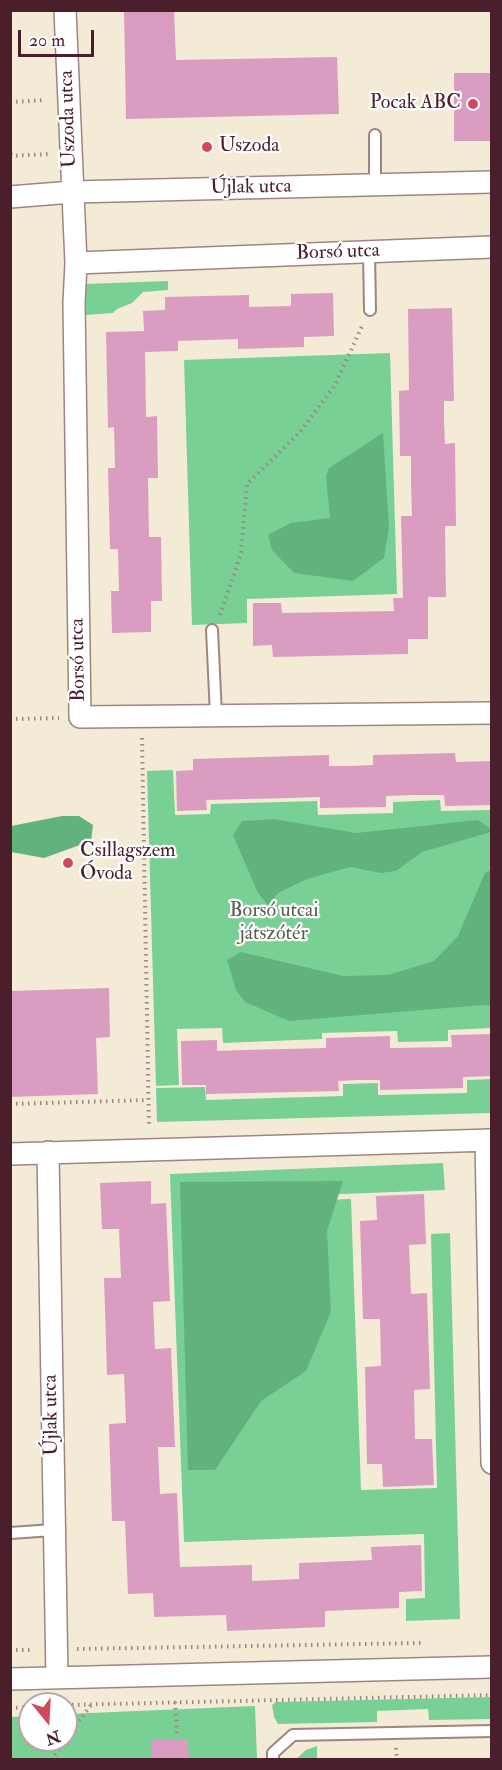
<!DOCTYPE html>
<html>
<head>
<meta charset="utf-8">
<style>
  body { margin:0 }
  #map { position:relative; width:502px; height:1770px; overflow:hidden; background:#f4ebd7; font-family:"IM FELL Double Pica",serif }
  canvas { display:block }
  .frame { position:absolute; inset:0; border:12px solid #4a1f2b; pointer-events:none }
  .north { position:absolute; left:18px; top:1692px; width:60px; height:60px; box-sizing:border-box; background:#fff; border:2px solid #b7a5aa; border-radius:50%; rotate:162deg; font-size:16px; font-weight:700; line-height:24px; text-align:center; color:#4a1f2b }
  .north::after { content:''; display:block; margin:auto; width:21px; height:27px; background:#d1495b; clip-path:polygon(50% 0,100% 100%,50% 72%,0 100%) }
  .scale { position:absolute; left:18px; top:30px; width:76px; height:27px; box-sizing:border-box; border:3px solid #4a1f2b; border-top:0; padding-left:8px; font-size:18px; line-height:21px; white-space:nowrap; color:#4a1f2b; -webkit-text-stroke:4px #fff; paint-order:stroke }
</style>
</head>
<body>
<div id="map">
<canvas width="502" height="1770"></canvas>
<div class="frame"></div>
<div class="north">N</div>
<div class="scale">20 m</div>
</div>
<script>
const ctx = document.querySelector('canvas').getContext('2d');
ctx.lineJoin = 'round';
function paint(path, color) { ctx.fillStyle = color; ctx.fill(path, 'evenodd'); }
const poly = rows => new Path2D(rows.map(r => 'M' + r).join(''));
function stroke(path, color, width, dash) { ctx.strokeStyle = color; ctx.lineWidth = width; ctx.lineCap = dash ? 'butt' : 'round'; ctx.setLineDash(dash || []); ctx.stroke(path); }
function drawText(font, color, halo, rows, align = 'center') {
  ctx.font = font + ' "IM FELL Double Pica",serif'; ctx.lineWidth = 4.5; ctx.setLineDash([]); ctx.textBaseline = 'middle'; ctx.strokeStyle = halo; ctx.fillStyle = color; for (const [text, x, y, turn = 0] of rows) {
    ctx.save(); ctx.translate(x, y); ctx.rotate((+turn || 0) * Math.PI / 180); ctx.textAlign = isNaN(turn) ? turn : align; if (halo) ctx.strokeText(text, 0, 0); ctx.fillText(text, 0, 0); ctx.restore();
  }
}
paint(poly([
  [168,281,168,290,143,292,132,303,117,309,113,313,86,315,80,296,86,284],
  [390,353,397,594,247,599,247,623,192,625,184,360],
  [173,770,175,815,210,814,211,804,317,801,318,815,393,813,393,802,440,800,441,811,491,810,491,1028,448,1030,448,1041,398,1042,397,1031,322,1033,322,1039,223,1043,222,1028,177,1029,179,1085,156,1086,147,771],
  [491,1079,491,1113,157,1122,156,1088,205,1087,206,1100,343,1096,343,1084,378,1083,378,1095,467,1093,467,1080],
  [443,1163,445,1190,215,1199,218,1203,351,1199,361,1490,437,1488,431,1234,450,1233,460,1619,406,1621,406,1599,425,1598,424,1534,184,1542,170,1174],
  [491,1697,491,1719,429,1720,428,1709,377,1711,377,1722,278,1724,274,1717,272,1705,276,1702],
  [255,1706,257,1759,11,1759,10,1717,30,1716,30,1740,66,1740,66,1714],
  [317,1746,317,1759,296,1759,306,1750]
]), '#79d095');
paint(poly([
  [383,433,389,527,384,558,353,581,294,573,272,550,268,535,291,523,330,518,326,476,329,468],
  [62,816,79,816,93,825,91,841,44,858,11,852,11,826],
  [274,819,356,833,478,820,491,829,491,832,422,852,396,871,381,873,350,867,307,879,278,893,268,905,258,893,233,835,242,821],
  [491,870,491,1006,483,1005,289,1021,245,1002,236,990,227,960,241,952,343,976,388,975,434,961,458,936,485,873],
  [343,1181,327,1231,331,1312,306,1371,261,1401,215,1470,188,1470,180,1182]
]), '#62b27e');
paint(poly([
  [124,10,174,10,176,60,337,57,339,114,126,119],
  [454,73,492,73,492,141,454,141],
  [333,293,334,336,304,337,304,347,238,349,238,339,178,341,178,351,145,352,146,417,157,416,158,478,148,478,149,537,161,537,162,601,151,601,151,632,112,633,111,591,119,591,118,549,110,549,108,468,115,468,114,427,108,428,106,332,144,331,143,311,165,310,165,297,249,295,249,307,291,306,291,294],
  [452,308,454,401,444,401,444,421,445,444,455,443,456,526,445,526,446,597,428,597,428,639,408,639,408,654,273,657,272,645,253,646,253,603,281,603,282,613,394,611,393,598,403,598,401,516,412,516,411,484,411,456,400,456,399,391,409,390,408,309],
  [455,753,456,762,492,761,492,805,445,806,444,795,414,795,386,796,386,807,320,808,320,797,291,798,206,800,207,810,177,811,176,771,193,770,193,759,329,755,329,766,352,766,373,765,373,755],
  [109,988,110,1037,96,1038,98,1094,10,1097,10,991],
  [492,1034,492,1076,463,1077,463,1088,380,1090,380,1080,358,1080,338,1081,339,1091,206,1094,206,1085,182,1085,181,1041,217,1040,217,1051,243,1050,326,1048,326,1038,390,1036,390,1048,452,1047,451,1035],
  [151,1181,151,1204,166,1203,170,1301,153,1302,155,1349,171,1348,175,1447,158,1447,160,1494,177,1493,180,1567,252,1565,252,1581,299,1579,299,1563,372,1560,371,1547,421,1545,422,1591,399,1592,399,1608,325,1611,325,1627,227,1631,226,1615,154,1617,153,1593,128,1594,125,1521,112,1521,109,1424,126,1423,124,1374,107,1375,104,1278,121,1278,119,1229,102,1229,100,1183],
  [424,1194,426,1244,409,1245,410,1269,411,1294,427,1293,430,1389,414,1390,415,1439,432,1439,434,1485,383,1487,382,1464,367,1464,365,1367,381,1366,380,1319,363,1319,360,1221,377,1220,376,1196],
  [151,1739,188,1739,189,1760,152,1760]
]), '#da9dc1');
const service = poly([
  [375,135,375,185],
  [369,252,370,310],
  [212,630,216,715],
  [10,1533,53,1530],
  [273,1760,273,1753,293,1735,492,1731]
]);
const minor = poly([
  [65,10,76,263,74,303,80,717,492,713],
  [10,197,72,192,492,182],
  [76,263,492,247],
  [486,1140,492,1463],
  [48,1152,57,1678],
  [10,1154,492,1140],
  [10,1679,492,1667]
]);
stroke(service, '#9f8581', 14);
stroke(minor, '#9f8581', 24);
stroke(poly([
  [10,102,46,100],
  [10,147,11,156],
  [10,156,49,154],
  [220,615,241,554,247,484,300,432,335,385,363,324],
  [10,719,59,718],
  [142,738,149,1127],
  [10,1104,148,1100],
  [77,1649,421,1643],
  [10,1650,34,1650],
  [175,1702,177,1733],
  [66,1705,492,1695],
  [10,1708,30,1707],
  [396,1748,397,1760],
  [51,1760,91,1705]
]), '#9f8581', 4, [1.5, 4.5]);
stroke(service, '#fff', 10);
stroke(minor, '#fff', 21);
for (const [x, y, r, color] of [
  [473,104,6,"#d1495b"],
  [207,147,6,"#d1495b"],
  [68,863,6,"#d1495b"]
]) { const dot = new Path2D(); dot.arc(x, y, r, 0, 2 * Math.PI); ctx.fillStyle = color; ctx.fill(dot); stroke(dot, '#fff', 2); }
drawText('20px', '#4a1f2b', '#fff', [
  ["Pocak ABC",461,104,"right"],
  ["Uszoda",219,147],
  ["Csillagszem",80,852],
  ["Óvoda",80,875]
], 'left');
drawText('20px', '#4a1f2b', '#fff', [
  ["Uszoda utca",69,119,-92],
  ["Újlak utca",251,188,-1],
  ["Borsó utca",338,253,-2],
  ["Borsó utca",79,660,-91],
  ["Újlak utca",52,1415,-91]
]);
drawText('20px', '#5a5d50', '#fff', [
  ["Borsó utcai",274,912],
  ["játszótér",274,935]
]);
</script>
</body>
</html>
